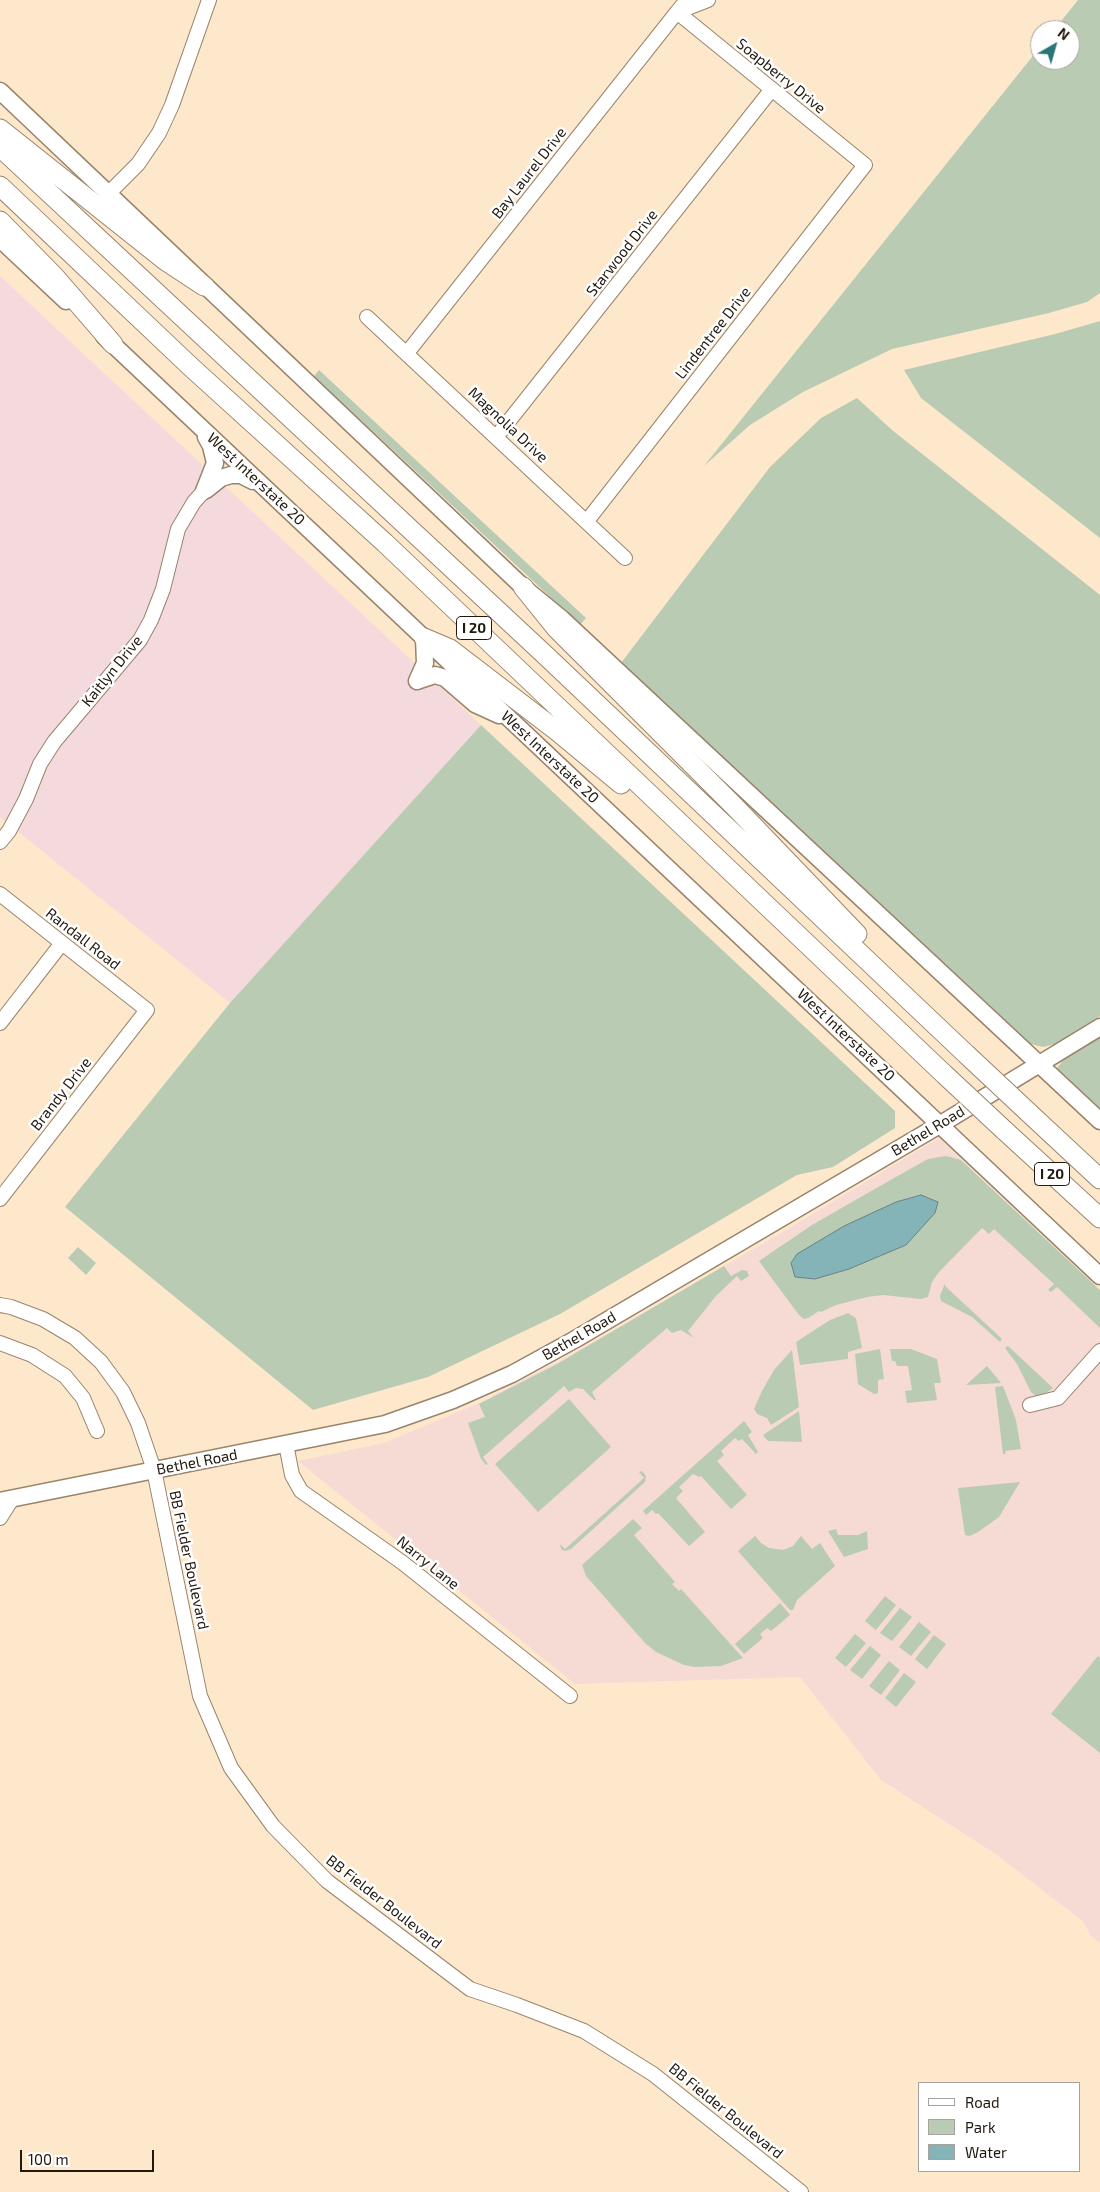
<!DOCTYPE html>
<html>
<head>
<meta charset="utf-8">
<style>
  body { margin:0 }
  #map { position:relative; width:1100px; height:2192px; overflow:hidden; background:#fee8cc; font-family:"Exo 2",sans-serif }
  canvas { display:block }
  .legend { position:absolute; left:918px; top:2082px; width:162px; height:90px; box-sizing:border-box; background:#fff; border:1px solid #a6a39f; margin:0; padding:6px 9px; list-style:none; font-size:15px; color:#21190f }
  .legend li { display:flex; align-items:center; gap:10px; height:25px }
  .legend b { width:25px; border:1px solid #a6a39f }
  .north { position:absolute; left:1030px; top:20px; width:50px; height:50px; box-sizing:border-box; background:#fff; border:1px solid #a6a39f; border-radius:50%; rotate:38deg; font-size:14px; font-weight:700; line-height:20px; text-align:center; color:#21190f }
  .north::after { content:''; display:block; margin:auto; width:18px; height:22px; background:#2b7578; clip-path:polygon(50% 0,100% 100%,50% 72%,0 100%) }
  .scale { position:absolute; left:20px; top:2150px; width:134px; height:22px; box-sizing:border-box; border:2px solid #21190f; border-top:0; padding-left:6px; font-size:15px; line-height:18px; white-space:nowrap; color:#21190f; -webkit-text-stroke:4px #fff; paint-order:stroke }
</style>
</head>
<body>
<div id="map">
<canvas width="1100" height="2192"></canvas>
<ul class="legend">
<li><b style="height:6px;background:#fff"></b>Road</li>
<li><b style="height:14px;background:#bacbb3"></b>Park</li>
<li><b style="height:14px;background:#84b3b8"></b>Water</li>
</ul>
<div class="north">N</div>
<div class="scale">100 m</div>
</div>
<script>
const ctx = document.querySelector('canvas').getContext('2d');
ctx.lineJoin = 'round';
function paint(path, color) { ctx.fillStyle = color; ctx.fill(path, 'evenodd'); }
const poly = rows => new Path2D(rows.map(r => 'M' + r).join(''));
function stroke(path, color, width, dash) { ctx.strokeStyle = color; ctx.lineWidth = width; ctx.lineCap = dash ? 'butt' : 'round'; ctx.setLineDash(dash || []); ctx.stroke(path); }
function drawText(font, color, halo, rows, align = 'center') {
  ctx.font = font + ' "Exo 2",sans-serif'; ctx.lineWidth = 5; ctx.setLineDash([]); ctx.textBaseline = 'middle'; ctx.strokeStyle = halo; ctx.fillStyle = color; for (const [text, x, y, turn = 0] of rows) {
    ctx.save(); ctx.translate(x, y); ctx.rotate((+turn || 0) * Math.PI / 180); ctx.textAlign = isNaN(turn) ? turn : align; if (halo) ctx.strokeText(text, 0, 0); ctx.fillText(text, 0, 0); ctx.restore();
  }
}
paint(poly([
  [0,276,481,725,230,1003,0,817]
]), '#f5dadd');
paint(poly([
  [939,1138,1100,1293,1100,1943,1091,1936,1083,1921,994,1853,881,1780,800,1677,575,1684,298,1461,384,1443,477,1404,565,1358,774,1237]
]), '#f5dbd4');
paint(poly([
  [1078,0,1100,0,1100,293,1087,302,1049,313,892,349,803,392,750,425,704,466,1040,47,1040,60,1070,60,1070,30,1054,30],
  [1100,321,1100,538,921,398,904,370,1055,334],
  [319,370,586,618,580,625,314,376],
  [857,398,892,430,1100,595,1100,1016,1056,1044,1043,1047,1027,1043,621,663,770,467,821,418],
  [481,725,895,1111,895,1128,833,1167,797,1175,560,1314,428,1377,313,1410,65,1207,230,1003],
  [1100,1037,1100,1112,1058,1073,1057,1068,1065,1058],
  [946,1156,961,1160,1100,1290,1100,1328,1057,1287,1051,1292,1048,1290,1054,1284,994,1229,989,1234,982,1228,939,1272,932,1282,928,1297,921,1299,883,1295,867,1297,836,1305,821,1312,819,1311,808,1318,804,1319,799,1315,759,1261,812,1225,887,1182,928,1159],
  [78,1247,96,1263,86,1275,68,1258],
  [724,1266,731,1276,742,1270,747,1271,749,1276,741,1281,737,1276,716,1296,688,1331,694,1338,681,1330,672,1333,667,1328,592,1392,596,1400,594,1400,583,1389,576,1388,569,1392,564,1386,483,1457,488,1464,486,1465,481,1459,468,1423,485,1417,479,1404,557,1364],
  [945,1283,945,1286,1002,1339,1000,1342,972,1317,941,1301,940,1296],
  [848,1313,856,1318,862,1348,848,1352,848,1359,800,1365,796,1342,830,1320],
  [1008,1346,1053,1388,1043,1395,1036,1396,1031,1392,1017,1364,1005,1348],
  [880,1349,884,1379,878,1380,878,1393,874,1394,858,1384,855,1354],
  [890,1349,911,1349,937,1359,941,1383,934,1383,937,1400,907,1403,905,1391,912,1390,908,1366,897,1366,895,1361,892,1361],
  [792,1350,799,1407,771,1425,767,1418,757,1414,754,1409,762,1391,774,1370],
  [987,1366,1001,1383,966,1385],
  [1003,1386,1016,1420,1021,1449,1005,1451,1006,1454,1003,1454,995,1387],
  [569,1399,611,1447,538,1512,495,1464],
  [799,1411,802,1442,768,1441,763,1435],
  [744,1421,752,1432,748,1435,758,1452,756,1454,742,1439,739,1441,735,1438,721,1451,724,1455,717,1461,747,1495,731,1509,701,1476,699,1477,693,1474,679,1487,683,1491,676,1498,705,1532,689,1546,658,1513,656,1514,652,1510,646,1515,643,1511],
  [642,1471,646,1476,645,1482,571,1549,565,1551,561,1549,560,1544,565,1549,644,1478,639,1472],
  [1020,1482,999,1517,978,1532,970,1536,965,1535,958,1488],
  [633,1519,642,1528,634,1535,675,1582,672,1584,679,1591,681,1589,743,1658,721,1666,695,1667,684,1665,656,1652,645,1643,586,1576,582,1565],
  [836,1529,838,1535,858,1535,867,1531,868,1549,844,1557,828,1531],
  [755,1536,761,1543,769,1548,783,1550,793,1546,801,1536,812,1549,820,1543,835,1566,797,1600,793,1610,790,1610,738,1551],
  [885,1596,896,1605,876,1630,865,1621],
  [780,1603,790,1615,771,1631,767,1628,760,1634,763,1638,744,1654,735,1644],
  [900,1608,912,1617,892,1641,880,1633],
  [919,1622,931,1632,911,1656,899,1647],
  [855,1634,866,1643,846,1667,835,1658],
  [934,1635,946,1644,927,1669,915,1659],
  [870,1646,881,1655,862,1679,850,1670],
  [1098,1656,1100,1658,1100,1753,1051,1714],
  [889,1661,900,1670,881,1695,869,1686],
  [904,1673,916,1682,896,1707,885,1698]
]), '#bacbb3');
const water = poly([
  [921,1195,938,1202,935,1213,906,1245,849,1269,815,1279,795,1277,791,1263,797,1254,844,1226,896,1202,921,1195]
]);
paint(water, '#84b3b8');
stroke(water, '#668585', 1);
const minor = poly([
  [687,0,677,12,708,0],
  [108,194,138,164,159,133,172,105,209,0],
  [367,317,625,558],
  [407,353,677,12,865,165,587,521],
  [497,436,772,89],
  [0,842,9,831,26,799,40,764,54,742,140,640,151,620,163,589,178,529,194,502,204,491],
  [0,894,147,1010,0,1199],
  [0,1023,62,943],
  [0,1305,11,1307,43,1319,75,1338,101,1362,123,1392,138,1423,154,1470,200,1696,231,1768,273,1826,327,1881,470,1989,517,2005,584,2031,653,2074,801,2192],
  [0,1343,32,1355,65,1376,83,1398,97,1431],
  [1030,1405,1058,1398,1100,1351],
  [286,1444,292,1475,301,1491,403,1563,570,1696],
  [0,1518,12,1499]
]);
const major = poly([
  [0,91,523,587,562,619,1100,1121],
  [0,239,66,301],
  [104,336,1100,1276],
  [206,490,221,478,231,475,241,475,253,481],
  [204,491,215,463,211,446,206,437],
  [417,681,435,675,445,678,475,704,499,715],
  [417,681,425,663,424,638],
  [0,1501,385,1424,453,1400,512,1374,574,1340,941,1124,1100,1027]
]);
const highway = poly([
  [0,129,166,261,204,286],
  [0,147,543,653,966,1054],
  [0,186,191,367,385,543,944,1074],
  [0,221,55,277,113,344],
  [523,587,556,628,735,807,857,934],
  [424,638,450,649,557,731,621,784],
  [1028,1112,1100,1179],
  [1004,1130,1100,1218]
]);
stroke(minor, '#99846b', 16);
stroke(major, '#99846b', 19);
stroke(highway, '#99846b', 21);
stroke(minor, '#fff', 14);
stroke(major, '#fff', 16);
stroke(highway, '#fff', 19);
const highwayBridge = poly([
  [966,1054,1028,1112],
  [944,1074,1004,1130]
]);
stroke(highwayBridge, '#99846b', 21, []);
stroke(highwayBridge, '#fff', 19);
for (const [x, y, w] of [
  [474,628,35],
  [1052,1174,35]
]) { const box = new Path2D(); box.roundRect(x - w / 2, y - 11.5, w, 23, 4); ctx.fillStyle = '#fff'; ctx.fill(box); stroke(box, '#21190f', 1); }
drawText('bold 14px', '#21190f', null, [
  ["I 20",474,628],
  ["I 20",1052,1174]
]);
drawText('15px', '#21190f', '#fff', [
  ["Soapberry Drive",781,76,39],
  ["Bay Laurel Drive",529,173,-52],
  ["Starwood Drive",622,253,-52],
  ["Lindentree Drive",713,333,-52],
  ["Magnolia Drive",508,425,43],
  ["West Interstate 20",256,479,43],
  ["Kaitlyn Drive",112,671,-51],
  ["West Interstate 20",550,757,43],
  ["Randall Road",83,939,38],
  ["West Interstate 20",846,1035,43],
  ["Brandy Drive",61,1094,-52],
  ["Bethel Road",928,1131,-31],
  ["Bethel Road",579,1336,-30],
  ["Bethel Road",197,1462,-11],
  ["BB Fielder Boulevard",189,1560,78],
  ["Narry Lane",428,1563,39],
  ["BB Fielder Boulevard",384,1902,38],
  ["BB Fielder Boulevard",726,2111,39]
]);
</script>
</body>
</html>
